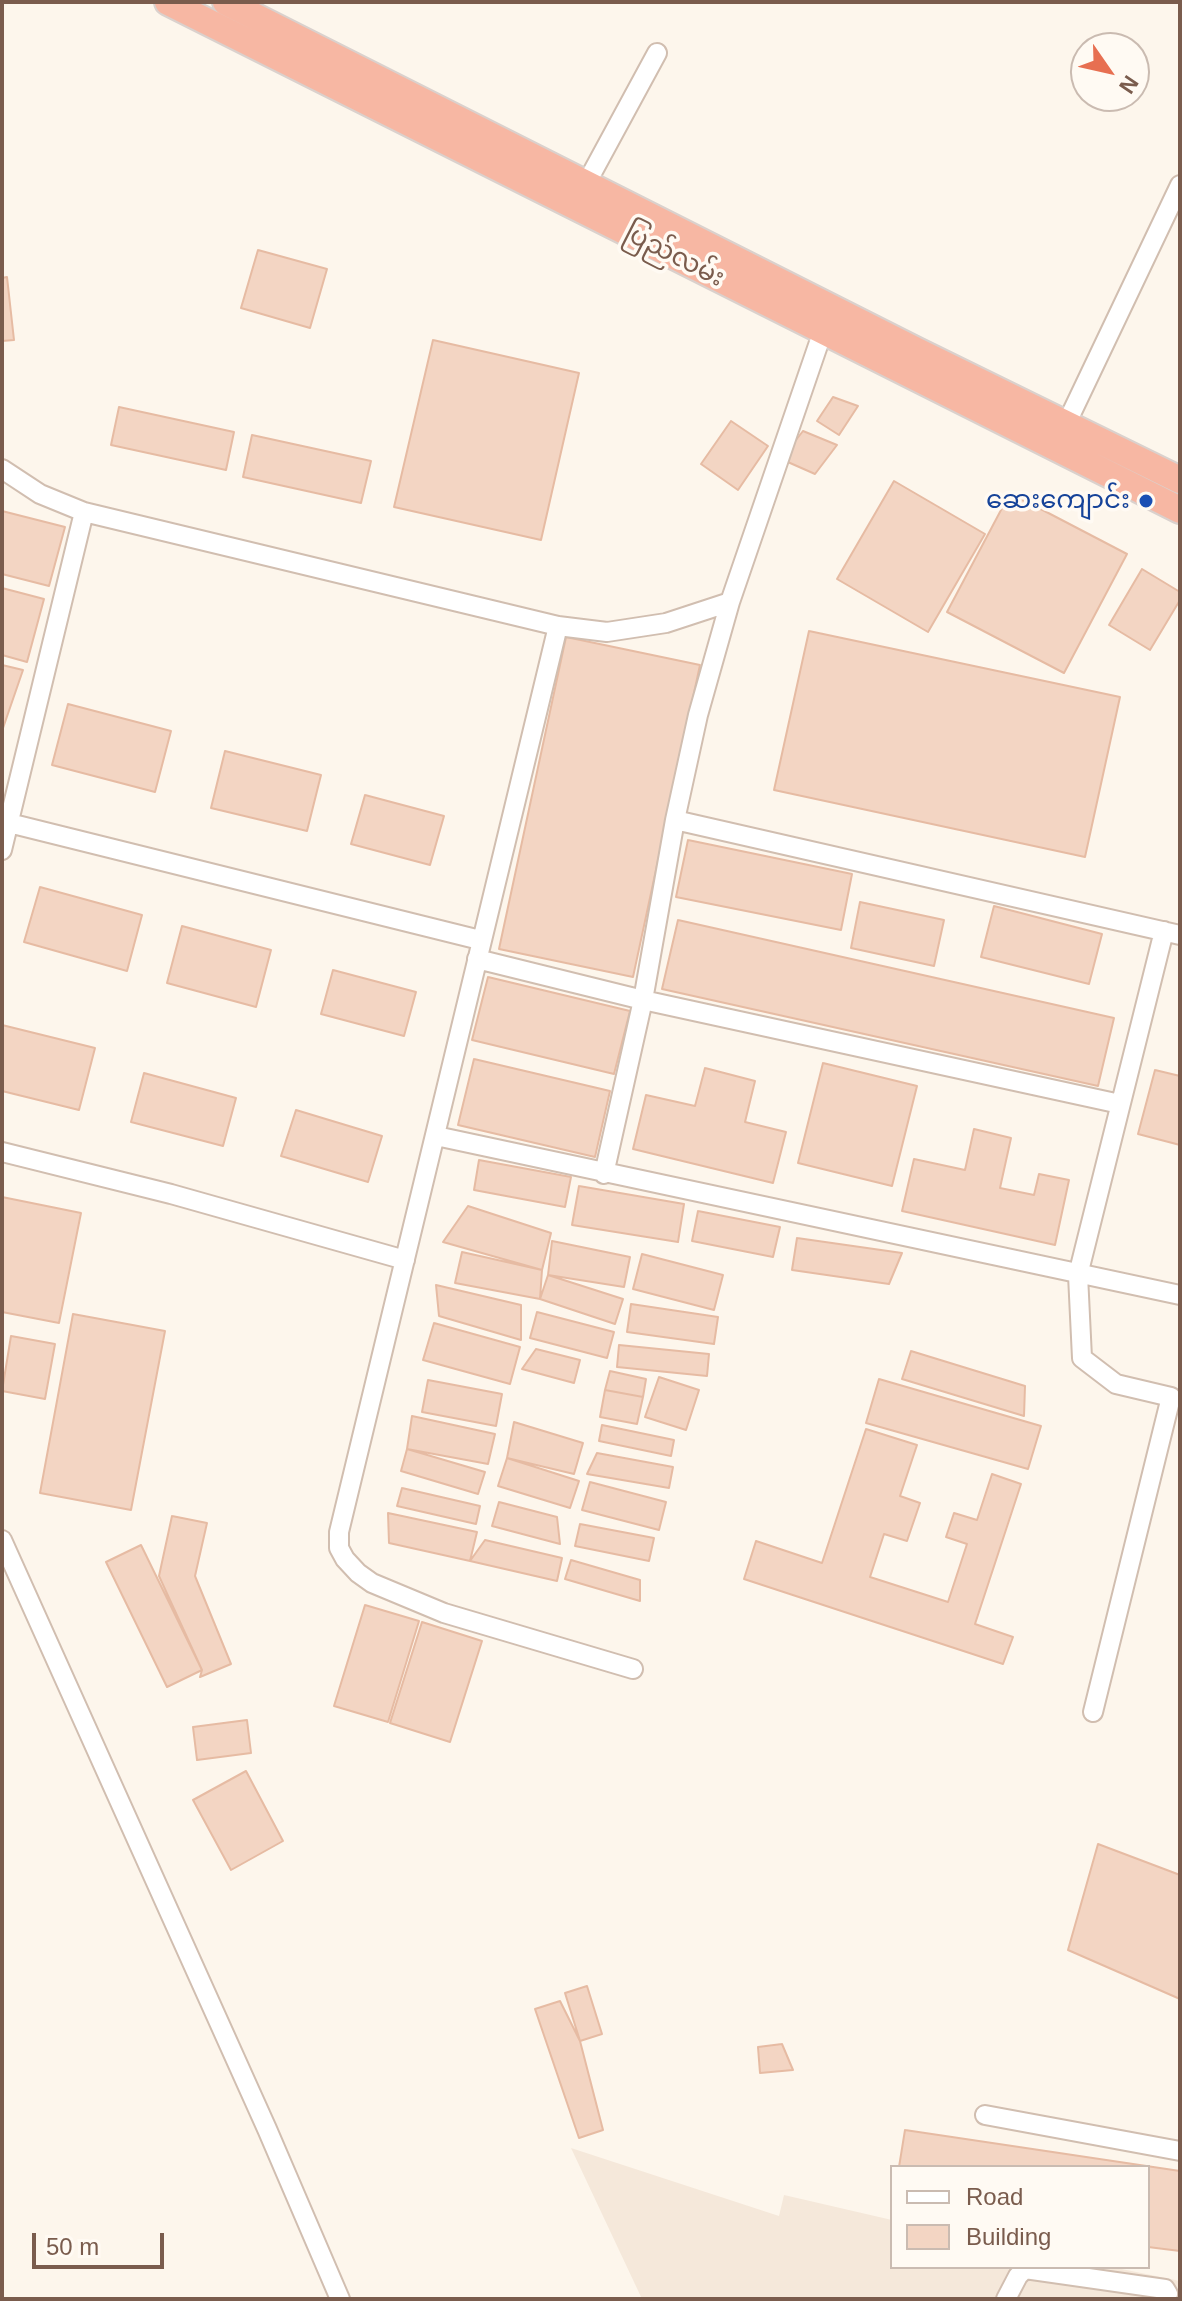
<!DOCTYPE html>
<html>
<head>
<meta charset="utf-8">
<style>
  body { margin:0 }
  #map { position:relative; width:1182px; height:2301px; overflow:hidden; background:#fdf6ec; font-family:Arial,sans-serif }
  canvas { display:block }
  .frame { position:absolute; inset:0; border:4px solid #7a5c4d; pointer-events:none }
  .legend { position:absolute; left:890px; top:2165px; width:260px; height:104px; box-sizing:border-box; background:#fffaf3; border:2px solid #cabbb1; margin:0; padding:10px 14px; list-style:none; font-size:24px; color:#7a5c4d }
  .legend li { display:flex; align-items:center; gap:16px; height:40px }
  .legend b { width:40px; border:2px solid #cabbb1 }
  .north { position:absolute; left:1070px; top:32px; width:80px; height:80px; box-sizing:border-box; background:#fffaf3; border:2px solid #cabbb1; border-radius:50%; rotate:124deg; font-size:22px; font-weight:700; line-height:32px; text-align:center; color:#7a5c4d }
  .north::after { content:''; display:block; margin:auto; width:28px; height:36px; background:#e76f51; clip-path:polygon(50% 0,100% 100%,50% 72%,0 100%) }
  .scale { position:absolute; left:32px; top:2233px; width:132px; height:36px; box-sizing:border-box; border:4px solid #7a5c4d; border-top:0; padding-left:10px; font-size:24px; line-height:28px; white-space:nowrap; color:#7a5c4d; -webkit-text-stroke:6px #fffaf3; paint-order:stroke }
</style>
</head>
<body>
<div id="map">
<canvas width="1182" height="2301"></canvas>
<div class="frame"></div>
<ul class="legend">
<li><b style="height:10px;background:#fff"></b>Road</li>
<li><b style="height:22px;background:#f3d5c3"></b>Building</li>
</ul>
<div class="north">N</div>
<div class="scale">50 m</div>
</div>
<script>
const ctx = document.querySelector('canvas').getContext('2d');
ctx.lineJoin = 'round';
function paint(path, color) { ctx.fillStyle = color; ctx.fill(path, 'evenodd'); }
const poly = rows => new Path2D(rows.map(r => 'M' + r).join(''));
function stroke(path, color, width, dash) { ctx.strokeStyle = color; ctx.lineWidth = width; ctx.lineCap = dash ? 'butt' : 'round'; ctx.setLineDash(dash || []); ctx.stroke(path); }
function drawText(font, color, halo, rows, align = 'center') {
  ctx.font = font + ' Arial,"Noto Sans Myanmar",sans-serif'; ctx.lineWidth = 7; ctx.setLineDash([]); ctx.textBaseline = 'middle'; ctx.strokeStyle = halo; ctx.fillStyle = color; for (const [text, x, y, turn = 0] of rows) {
    ctx.save(); ctx.translate(x, y); ctx.rotate((+turn || 0) * Math.PI / 180); ctx.textAlign = isNaN(turn) ? turn : align; if (halo) ctx.strokeText(text, 0, 0); ctx.fillText(text, 0, 0); ctx.restore();
  }
}
paint(poly([
  [571,2148,779,2216,784,2195,892,2220,892,2267,1112,2267,1180,2281,1180,2299,642,2299]
]), '#f5e8da');
const building = poly([
  [258,250,327,269,310,328,241,308,258,250],
  [7,277,14,340,2,341,2,278,7,277],
  [433,340,579,373,541,540,394,507,433,340],
  [833,397,858,406,839,435,817,421,833,397],
  [119,407,234,432,226,470,111,445,119,407],
  [731,421,768,446,738,490,701,464,731,421],
  [803,431,837,445,815,474,781,459,803,431],
  [252,435,371,461,361,503,243,477,252,435],
  [894,481,985,534,928,632,837,579,894,481],
  [1010,493,1127,554,1064,673,947,612,1010,493],
  [2,511,65,527,49,586,2,574,2,511],
  [1142,569,1180,592,1180,600,1150,650,1109,625,1142,569],
  [2,588,44,599,27,662,2,655,2,588],
  [809,631,1120,697,1085,857,774,790,809,631],
  [566,637,700,665,633,977,499,949,566,637],
  [2,665,23,670,2,731,2,665],
  [68,704,171,731,155,792,52,765,68,704],
  [225,751,321,775,307,831,211,808,225,751],
  [365,795,444,816,430,865,351,844,365,795],
  [688,840,852,874,841,930,676,897,688,840],
  [40,887,142,915,127,971,24,942,40,887],
  [860,902,944,920,934,966,851,948,860,902],
  [994,906,1102,934,1089,984,981,957,994,906],
  [678,920,1114,1018,1098,1086,662,989,678,920],
  [182,926,271,950,256,1007,167,983,182,926],
  [333,970,416,992,404,1036,321,1014,333,970],
  [488,977,630,1011,614,1074,472,1040,488,977],
  [2,1025,95,1048,79,1110,2,1091,2,1025],
  [474,1059,610,1091,595,1157,458,1125,474,1059],
  [823,1063,917,1086,892,1186,798,1163,823,1063],
  [705,1068,755,1081,745,1122,786,1132,773,1183,633,1149,646,1095,695,1106,705,1068],
  [1155,1070,1180,1076,1180,1145,1138,1134,1155,1070],
  [144,1073,236,1098,223,1146,131,1122,144,1073],
  [296,1110,382,1136,368,1182,281,1156,296,1110],
  [974,1129,1011,1138,1000,1188,1034,1195,1039,1174,1069,1180,1055,1245,902,1211,914,1159,965,1170,974,1129],
  [479,1160,571,1177,565,1207,474,1190,479,1160],
  [579,1186,684,1204,678,1242,572,1225,579,1186],
  [2,1197,81,1213,59,1323,2,1312,2,1197],
  [468,1206,551,1233,542,1270,443,1242,468,1206],
  [698,1211,780,1227,773,1257,692,1241,698,1211],
  [797,1238,902,1253,889,1284,792,1270,797,1238],
  [552,1241,630,1257,624,1287,548,1275,552,1241],
  [462,1252,542,1270,540,1299,455,1283,462,1252],
  [642,1254,723,1275,714,1310,633,1289,642,1254],
  [548,1275,623,1299,615,1324,540,1299,548,1275],
  [436,1285,521,1305,521,1340,439,1316,436,1285],
  [631,1304,718,1317,714,1344,627,1332,631,1304],
  [537,1312,614,1332,607,1358,530,1338,537,1312],
  [73,1314,165,1331,131,1510,40,1493,73,1314],
  [434,1323,520,1347,510,1384,423,1360,434,1323],
  [11,1336,55,1344,45,1399,2,1391,11,1336],
  [619,1345,709,1354,707,1376,617,1367,619,1345],
  [536,1349,580,1360,574,1383,522,1369,536,1349],
  [911,1351,1025,1386,1024,1416,902,1379,911,1351],
  [610,1371,646,1379,643,1397,605,1390,610,1371],
  [659,1377,699,1390,686,1430,645,1417,659,1377],
  [879,1379,1041,1426,1028,1469,866,1423,879,1379],
  [428,1380,502,1394,496,1426,422,1412,428,1380],
  [605,1390,643,1397,637,1424,600,1417,605,1390],
  [412,1416,495,1434,488,1464,407,1449,412,1416],
  [514,1422,583,1443,574,1474,507,1458,514,1422],
  [602,1425,674,1440,671,1456,599,1441,602,1425],
  [866,1429,917,1445,900,1496,920,1503,907,1541,884,1534,870,1577,948,1602,967,1544,946,1537,954,1513,977,1520,992,1474,1021,1484,975,1624,1013,1637,1003,1664,744,1579,756,1541,822,1563,866,1429],
  [407,1449,485,1472,478,1494,401,1471,407,1449],
  [597,1453,673,1467,669,1488,587,1474,597,1453],
  [507,1458,579,1481,570,1508,498,1486,507,1458],
  [590,1482,666,1502,659,1530,582,1510,590,1482],
  [402,1488,480,1506,476,1524,397,1506,402,1488],
  [499,1502,557,1517,560,1544,492,1526,499,1502],
  [388,1513,477,1532,470,1561,389,1543,388,1513],
  [172,1516,207,1523,195,1576,231,1664,200,1677,202,1670,159,1576,172,1516],
  [580,1524,654,1538,649,1561,575,1546,580,1524],
  [485,1540,562,1558,557,1581,470,1561,485,1540],
  [141,1545,202,1670,167,1687,106,1562,141,1545],
  [571,1560,640,1580,640,1601,565,1579,571,1560],
  [365,1605,419,1621,388,1722,334,1706,365,1605],
  [422,1622,482,1641,450,1742,390,1723,422,1622],
  [247,1720,251,1753,197,1760,193,1727,247,1720],
  [246,1771,283,1841,231,1870,193,1800,246,1771],
  [1098,1844,1180,1875,1180,1999,1068,1950,1098,1844],
  [587,1986,602,2034,580,2041,565,1993,587,1986],
  [560,2001,580,2041,603,2130,579,2138,535,2009,560,2001],
  [782,2044,793,2070,760,2073,758,2047,782,2044],
  [905,2130,1180,2171,1180,2251,1148,2247,1148,2167,899,2167,905,2130]
]);
paint(building, '#f3d5c3');
stroke(building, '#e6bba3', 2);
const minor = poly([
  [586,184,657,53],
  [1061,435,1180,185],
  [2,469,40,494,84,512,558,626,607,632,666,623,730,602],
  [558,626,339,1532,339,1548,345,1559,358,1573,372,1583,444,1613,633,1669],
  [675,820,1180,935],
  [9,823,480,940],
  [2,850,84,512],
  [477,959,643,1000,1120,1104],
  [436,1136,1180,1295],
  [2,1152,171,1194,405,1260],
  [604,1174,643,1000,675,820,698,715,730,602,826,322],
  [2,1540,267,2129,340,2299],
  [1093,1712,1171,1397,1116,1384,1082,1358,1078,1275,1164,931],
  [985,2115,1180,2151],
  [1006,2299,1018,2276,1025,2269,1165,2289,1168,2294,1166,2299]
]);
const highway = poly([
  [168,2,1180,510],
  [226,2,917,351,1180,480]
]);
stroke(minor, '#d1beb0', 22);
stroke(highway, '#dad1cd', 30);
stroke(minor, '#fff', 18);
stroke(highway, '#f7b7a3', 26);
for (const [x, y, r, color] of [
  [1146,501,8,"#1a4fb4"]
]) { const dot = new Path2D(); dot.arc(x, y, r, 0, 2 * Math.PI); ctx.fillStyle = color; ctx.fill(dot); stroke(dot, '#fffaf3', 3); }
drawText('26px', '#7a5c4d', '#fffaf3', [
  ["ပြည်လမ်း",674,256,27]
]);
drawText('26px', '#164399', '#fffaf3', [
  ["ဆေးကျောင်း",1130,501]
], 'right');
</script>
</body>
</html>
